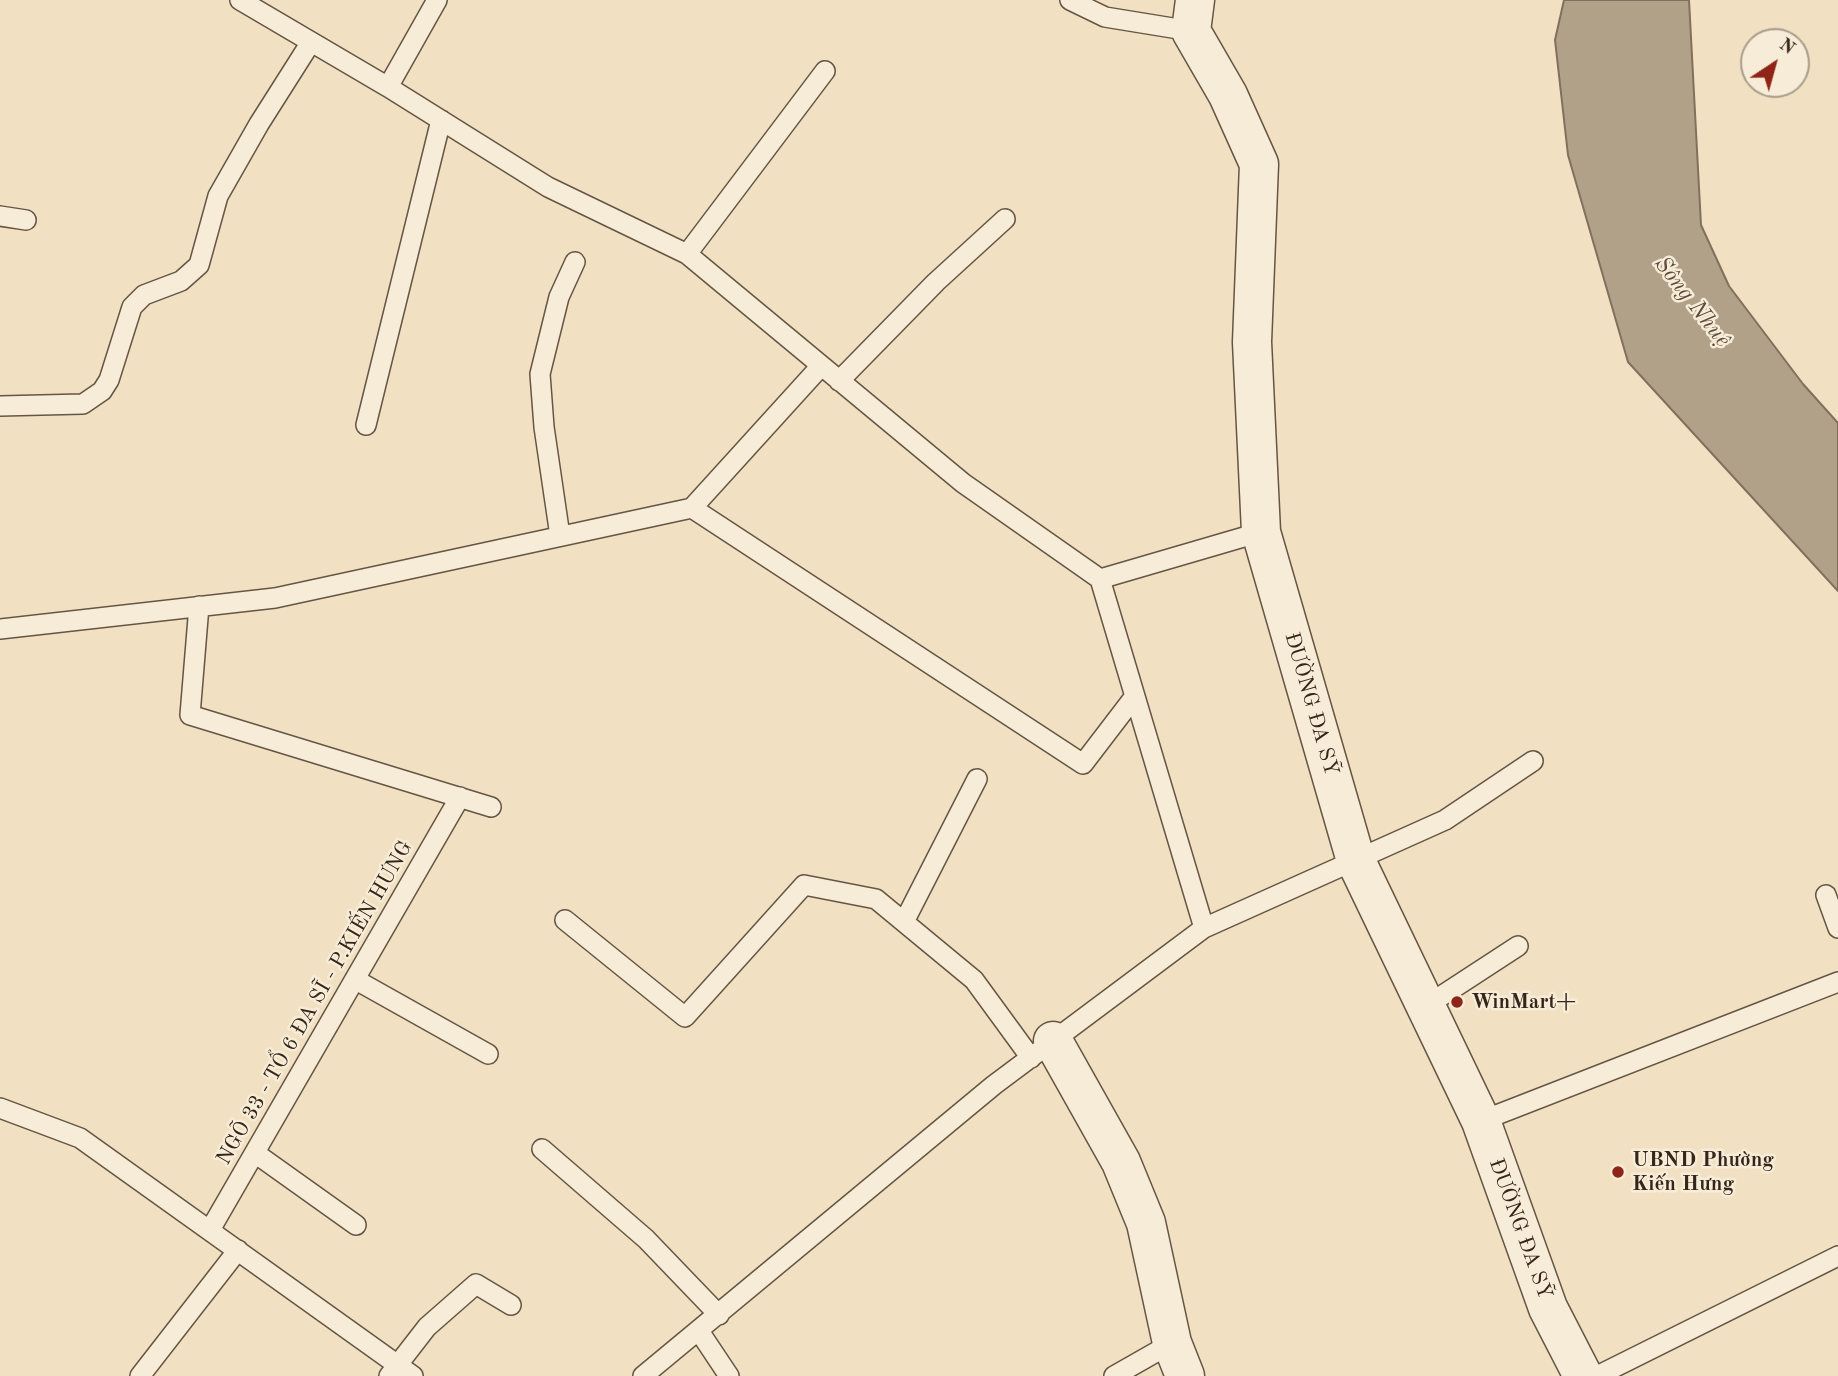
<!DOCTYPE html>
<html>
<head>
<meta charset="utf-8">
<style>
  body { margin:0 }
  #map { position:relative; width:1838px; height:1376px; overflow:hidden; background:#f1e1c2; font-family:"Old Standard TT",serif }
  canvas { display:block }
  .north { position:absolute; left:1740px; top:28px; width:70px; height:70px; box-sizing:border-box; background:#f6ecd7; border:2px solid #a99d8b; border-radius:50%; rotate:36deg; font-size:19px; font-weight:700; line-height:28px; text-align:center; color:#36261a }
  .north::after { content:''; display:block; margin:auto; width:24px; height:32px; background:#8f2418; clip-path:polygon(50% 0,100% 100%,50% 72%,0 100%) }
</style>
</head>
<body>
<div id="map">
<canvas width="1838" height="1376"></canvas>
<div class="north">N</div>
</div>
<script>
const ctx = document.querySelector('canvas').getContext('2d');
ctx.lineJoin = 'round';
function paint(path, color) { ctx.fillStyle = color; ctx.fill(path, 'evenodd'); }
const poly = rows => new Path2D(rows.map(r => 'M' + r).join(''));
function stroke(path, color, width, dash) { ctx.strokeStyle = color; ctx.lineWidth = width; ctx.lineCap = dash ? 'butt' : 'round'; ctx.setLineDash(dash || []); ctx.stroke(path); }
function drawText(font, color, halo, rows, align = 'center') {
  ctx.font = font + ' "Old Standard TT",serif'; ctx.lineWidth = 5; ctx.setLineDash([]); ctx.textBaseline = 'middle'; ctx.strokeStyle = halo; ctx.fillStyle = color; for (const [text, x, y, turn = 0] of rows) {
    ctx.save(); ctx.translate(x, y); ctx.rotate((+turn || 0) * Math.PI / 180); ctx.textAlign = isNaN(turn) ? turn : align; if (halo) ctx.strokeText(text, 0, 0); ctx.fillText(text, 0, 0); ctx.restore();
  }
}
const water = poly([
  [1564,0,1689,0,1701,225,1729,286,1803,384,1838,423,1838,591,1628,362,1568,155,1555,40,1564,0]
]);
paint(water, '#b1a189');
stroke(water, '#80705d', 2);
const service = poly([
  [240,0,388,87,548,187,687,254,963,483,1100,579,1261,532],
  [1070,0,1105,17,1191,31],
  [388,87,437,0],
  [0,216,26,220],
  [687,254,825,71],
  [839,381,936,282,1005,219],
  [0,406,83,404,102,391,109,380,132,307,144,295,181,281,199,265,218,196,259,124,311,42],
  [366,425,441,120],
  [692,508,1083,764,1135,696],
  [560,536,544,427,540,374,559,297,575,262],
  [1100,579,1204,928],
  [199,606,190,715,491,807],
  [0,629,275,598,692,508,821,366],
  [1826,895,1838,928],
  [565,920,685,1017,804,885,876,899,974,980,1031,1058],
  [904,922,977,779],
  [356,980,488,1054],
  [1426,1006,1518,946],
  [0,1108,80,1138,413,1376],
  [1481,1121,1838,982],
  [542,1149,646,1239,719,1315],
  [255,1153,356,1225],
  [210,1230,460,797],
  [699,1331,729,1376],
  [140,1376,238,1250],
  [389,1376,427,1327,476,1284,511,1305],
  [643,1376,994,1085,1204,928,1445,820,1533,761],
  [1114,1376,1172,1343],
  [1597,1376,1838,1256]
]);
const minor = poly([
  [1053,1041,1121,1162,1146,1223,1172,1343,1185,1376]
]);
const tertiary = poly([
  [1195,0,1191,31,1228,95,1259,164,1252,342,1261,532,1356,861,1481,1121,1548,1308,1583,1376]
]);
stroke(service, '#655544', 22);
stroke(minor, '#655544', 41);
stroke(tertiary, '#655544', 41);
stroke(service, '#f6ecd7', 19);
stroke(minor, '#f6ecd7', 38);
stroke(tertiary, '#f6ecd7', 38);
for (const [x, y, r, color] of [
  [1457,1002,7,"#8f2418"],
  [1618,1172,7,"#8f2418"]
]) { const dot = new Path2D(); dot.arc(x, y, r, 0, 2 * Math.PI); ctx.fillStyle = color; ctx.fill(dot); stroke(dot, '#f6ecd7', 2.5); }
drawText('21px', '#36261a', '#f6ecd7', [
  ["ĐƯỜNG ĐA SỸ",1311,704,74],
  ["NGÕ 33 - TỔ 6 ĐA SĨ - P.KIẾN HƯNG",315,1003,-60],
  ["ĐƯỜNG ĐA SỸ",1520,1229,70]
]);
drawText('bold 21px', '#36261a', '#f6ecd7', [
  ["WinMart+",1471,1002],
  ["UBND Phường",1632,1160],
  ["Kiến Hưng",1632,1184]
], 'left');
drawText('italic 23px', '#5b4b3b', '#f6ecd7', [
  ["Sông Nhuệ",1692,302,52]
]);
</script>
</body>
</html>
